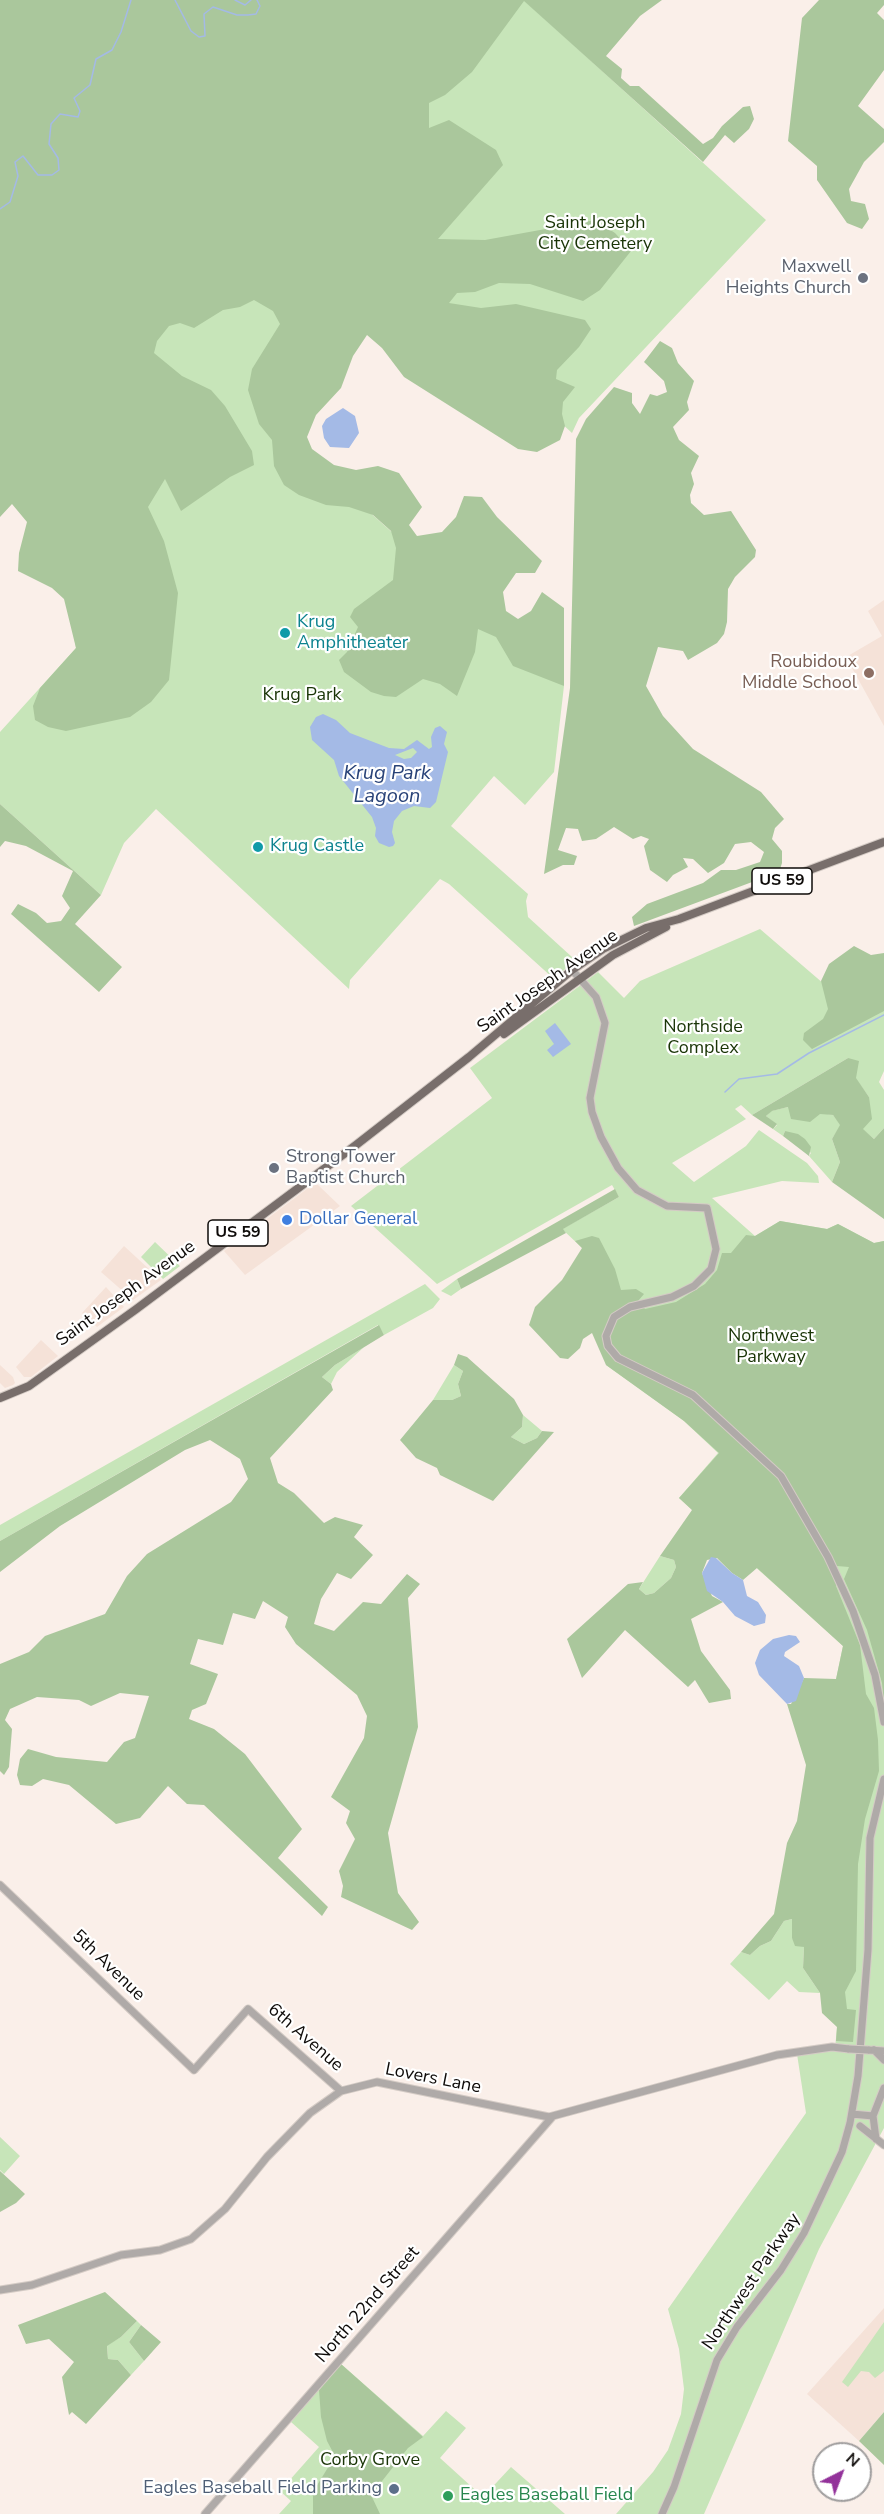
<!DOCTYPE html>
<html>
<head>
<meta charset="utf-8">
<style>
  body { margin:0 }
  #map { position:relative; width:884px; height:2514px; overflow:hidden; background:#faefe9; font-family:"Nunito Sans",sans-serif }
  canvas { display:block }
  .north { position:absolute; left:812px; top:2442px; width:60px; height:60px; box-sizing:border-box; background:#fff; border:2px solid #9f9d9d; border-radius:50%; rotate:42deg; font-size:16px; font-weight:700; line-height:24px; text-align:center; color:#0e0b09 }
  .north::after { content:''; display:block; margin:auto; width:21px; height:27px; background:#93329a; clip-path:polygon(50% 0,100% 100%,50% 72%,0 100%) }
</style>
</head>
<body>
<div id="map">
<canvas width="884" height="2514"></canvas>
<div class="north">N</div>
</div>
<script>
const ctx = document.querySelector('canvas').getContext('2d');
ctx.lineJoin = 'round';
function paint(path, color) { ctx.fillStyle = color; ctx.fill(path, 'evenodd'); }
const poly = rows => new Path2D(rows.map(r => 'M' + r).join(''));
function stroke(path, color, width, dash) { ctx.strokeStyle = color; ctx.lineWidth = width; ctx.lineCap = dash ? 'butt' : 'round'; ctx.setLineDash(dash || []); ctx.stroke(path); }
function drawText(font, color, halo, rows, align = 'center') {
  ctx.font = font + ' "Nunito Sans",sans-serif'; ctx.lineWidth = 4.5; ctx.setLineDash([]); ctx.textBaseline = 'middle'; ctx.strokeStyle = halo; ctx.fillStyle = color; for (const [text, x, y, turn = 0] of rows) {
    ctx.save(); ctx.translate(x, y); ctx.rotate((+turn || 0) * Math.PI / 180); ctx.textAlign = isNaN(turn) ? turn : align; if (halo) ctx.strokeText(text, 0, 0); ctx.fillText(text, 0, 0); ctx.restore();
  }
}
paint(poly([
  [884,600,884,726,846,657,882,636,868,611],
  [312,1185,318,1185,340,1206,245,1275,224,1251],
  [124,1246,161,1280,133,1300,101,1272],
  [106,1287,124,1307,97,1327,82,1313],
  [41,1340,58,1356,31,1377,24,1377,16,1367],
  [0,1365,13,1377,15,1383,13,1385,5,1388,0,1383],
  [884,2308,884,2412,859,2441,807,2394]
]), '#f5e2d8');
paint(poly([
  [524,0,766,220,579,418,572,433,403,277,272,425,564,686,554,772,525,805,494,776,451,826,528,894,526,901,528,917,572,957,573,962,554,979,449,884,440,879,350,980,349,989,156,809,124,843,101,895,0,804,0,732,76,648,0,207],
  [760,929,831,990,884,967,884,1071,879,1082,884,1090,884,1128,874,1139,862,1129,869,1097,855,1078,848,1058,752,1115,741,1105,735,1109,746,1119,672,1163,694,1182,746,1146,759,1130,807,1163,818,1176,819,1183,782,1181,712,1198,755,1236,780,1221,827,1229,838,1224,874,1243,884,1241,884,2128,819,2249,704,2514,616,2514,653,2472,668,2450,681,2414,684,2389,679,2349,668,2309,806,2113,797,2054,835,2049,837,2027,802,1844,843,1646,679,1498,718,1453,684,1421,606,1365,597,1262,562,1229,619,1197,612,1185,437,1284,351,1206,492,1098,470,1068,598,972,624,998,640,981],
  [788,1107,833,1115,841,1125,832,1139,840,1162,832,1182,809,1156,811,1153,785,1131,783,1136,773,1129,777,1125,766,1116,771,1111],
  [155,1242,180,1266,163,1279,141,1257],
  [457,1279,461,1289,451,1296,441,1291],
  [425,1284,440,1299,433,1308,384,1335,378,1325,0,1541,0,1525],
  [364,1347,337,1372,331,1384,322,1377,335,1365],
  [454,1365,463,1371,458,1384,461,1396,452,1400,433,1400],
  [523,1415,542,1431,537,1438,524,1444,511,1437,522,1427],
  [660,1556,674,1560,676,1567,671,1578,654,1593,646,1595,639,1589],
  [792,1919,792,1938,804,1947,803,1968,820,1993,799,1992,787,1981,769,2000,730,1964,741,1952,750,1955,760,1946,771,1941,784,1921],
  [0,2137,20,2156,4,2174,0,2170],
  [137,2321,141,2325,129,2342,144,2361,131,2375,118,2360,108,2359,107,2345,121,2337],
  [884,2322,884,2371,875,2378,869,2372,861,2371,848,2387,842,2382],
  [341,2364,423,2436,446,2411,466,2428,440,2458,483,2497,511,2467,565,2514,279,2514,291,2501,280,2491,319,2447,291,2422]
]), '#c7e5b9');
paint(poly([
  [0,0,662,0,640,16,606,56,622,69,621,78,630,86,639,86,703,144,713,138,722,126,743,107,750,106,754,119,749,129,734,143,725,135,703,162,524,1,472,72,445,95,429,103,429,128,449,120,496,150,503,165,438,239,485,240,595,220,615,233,631,251,600,290,583,301,530,284,499,283,475,292,457,293,449,303,481,308,516,304,585,320,591,329,579,347,557,370,556,379,575,387,563,402,562,414,565,426,560,440,537,452,518,449,404,377,382,348,367,335,353,356,341,388,316,415,307,437,312,449,334,465,356,470,378,466,399,473,422,507,409,525,417,536,442,532,456,517,464,496,482,497,497,517,542,561,535,573,516,573,503,592,506,611,518,619,531,611,542,592,564,608,564,686,513,666,496,637,478,629,475,652,457,696,440,684,423,679,396,697,384,696,371,692,344,672,339,660,347,652,358,627,350,617,354,609,393,580,396,548,391,531,373,515,349,507,326,505,299,495,284,485,274,466,272,440,259,424,248,390,252,369,280,324,273,311,254,300,240,307,223,310,194,328,180,323,169,326,157,341,154,353,182,376,211,390,225,406,252,451,254,465,230,477,181,511,165,479,148,507,164,541,178,593,169,680,151,702,130,717,66,731,48,727,35,720,33,706,40,688,76,648,64,599,52,588,18,571,19,553,27,522,12,504,0,517],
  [819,0,884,0,884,5,877,13,884,20,884,70,858,106,884,129,884,142,864,162,849,189,851,201,865,204,869,219,862,229,847,223,817,180,817,166,788,141,802,18],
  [660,341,672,348,678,363,694,381,687,402,689,410,673,427,679,440,699,456,691,473,694,484,690,495,691,503,704,515,731,511,756,550,755,557,735,577,728,589,727,622,724,634,717,643,688,660,683,651,658,647,646,686,663,716,693,749,761,792,784,819,775,828,772,839,782,851,782,863,779,872,634,926,632,917,647,904,703,883,721,870,736,870,760,862,764,852,751,842,735,844,724,863,708,873,693,859,683,858,688,867,673,875,667,882,650,870,644,846,649,839,641,836,633,839,614,827,596,839,582,841,578,829,566,828,558,850,577,856,574,865,563,865,544,874,570,688,576,439,586,419,614,387,632,393,632,403,640,414,650,394,657,396,667,392,664,381,644,362],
  [0,804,101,895,75,924,122,967,99,992,11,914,18,904,36,913,47,923,61,921,70,908,62,896,73,871,26,846,5,841,0,847],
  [854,946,871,955,884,953,884,1011,812,1049,803,1040,804,1033,823,1019,828,1009,821,981,829,964],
  [848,1058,859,1061,856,1078,869,1097,872,1119,863,1129,874,1139,884,1128,884,1219,832,1182,840,1162,832,1139,840,1125,833,1115,820,1114,810,1122,791,1119,788,1107,772,1111,766,1116,777,1124,773,1129,752,1115],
  [785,1131,798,1134,805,1139,811,1147,809,1156,783,1136],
  [615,1189,619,1197,563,1229,566,1233,461,1289,457,1279],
  [780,1221,827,1229,838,1224,874,1243,884,1241,884,1704,882,1683,867,1630,844,1579,849,1567,837,1566,836,1586,860,1645,866,1694,874,1708,878,1740,879,1771,865,1819,858,1864,856,1971,845,1992,847,2009,856,2010,853,2042,836,2041,837,2027,822,2013,820,1993,803,1968,804,1947,795,1946,792,1938,792,1919,784,1921,771,1941,760,1946,750,1955,741,1952,774,1914,787,1843,797,1821,806,1765,787,1704,791,1704,804,1678,836,1679,843,1646,757,1568,743,1580,732,1573,717,1558,707,1560,702,1573,712,1596,723,1602,691,1619,701,1651,730,1690,731,1699,709,1703,695,1680,688,1687,625,1630,582,1678,567,1639,628,1584,643,1582,639,1589,646,1595,654,1593,671,1578,676,1567,674,1560,660,1556,692,1510,679,1498,719,1453,684,1421,606,1365,592,1333,583,1339,580,1348,568,1359,560,1358,529,1325,535,1307,562,1280,582,1248,575,1241,592,1236,599,1238,615,1269,621,1290,636,1289,644,1294,638,1301,645,1309,676,1302,705,1284,717,1270,722,1253,731,1253,746,1235,755,1236],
  [379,1325,384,1335,335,1365,322,1377,331,1384,333,1390,270,1458,278,1483,294,1493,324,1523,335,1517,363,1525,354,1537,373,1555,351,1579,337,1573,321,1599,314,1624,334,1631,363,1602,381,1604,407,1574,420,1584,408,1598,418,1727,388,1833,398,1893,419,1922,412,1930,341,1897,343,1886,339,1871,355,1839,346,1823,350,1811,331,1797,364,1738,367,1716,357,1695,296,1644,285,1627,288,1617,263,1601,255,1619,233,1613,223,1645,198,1639,190,1664,218,1674,206,1704,192,1710,189,1719,214,1729,245,1754,302,1829,278,1858,328,1907,322,1916,204,1805,187,1804,168,1786,140,1818,116,1824,69,1785,43,1779,32,1786,20,1785,17,1775,20,1759,28,1749,56,1757,107,1762,124,1742,135,1738,149,1696,120,1693,91,1706,79,1700,37,1697,10,1709,5,1720,12,1729,9,1767,4,1775,0,1771,0,1664,29,1652,45,1636,105,1614,127,1576,147,1554,231,1502,248,1479,240,1459,210,1440,185,1450,60,1526,0,1572,0,1541],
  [458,1354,467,1357,514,1399,523,1415,522,1427,511,1437,524,1444,537,1438,542,1431,554,1432,493,1501,440,1475,437,1468,416,1458,400,1440,433,1400,452,1400,461,1396,458,1384,463,1371,454,1365],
  [0,2171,25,2194,16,2203,0,2212],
  [105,2292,137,2321,121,2337,107,2346,108,2359,118,2360,131,2375,86,2424,72,2412,69,2415,62,2377,74,2362,49,2339,26,2344,18,2325],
  [141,2325,161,2342,144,2361,129,2342],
  [341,2364,423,2437,408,2448,375,2490,372,2497,380,2514,313,2514,313,2492,335,2456,327,2441,321,2417,319,2390],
  [884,2412,884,2465,859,2441]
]), '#aac79c');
paint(poly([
  [343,408,355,416,359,433,349,448,330,447,324,438,322,426,326,419],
  [323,714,336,720,350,733,389,748,404,749,417,740,429,749,432,747,431,737,435,728,440,726,447,732,444,744,448,752,436,802,430,808,414,806,402,811,394,821,392,832,395,843,393,846,389,847,379,843,375,836,376,828,372,817,339,776,334,760,312,740,310,727,316,717],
  [413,748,417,752,411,758,404,759,395,755],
  [555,1023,571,1044,553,1057,547,1050,554,1044,545,1031],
  [711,1557,716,1558,732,1573,743,1580,747,1596,758,1602,766,1615,765,1623,754,1626,735,1616,723,1602,707,1591,702,1573],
  [789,1635,796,1636,800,1642,785,1652,784,1656,799,1666,804,1678,796,1701,787,1704,759,1675,755,1663,760,1650,773,1639]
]), '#a4bae6');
stroke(poly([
  [175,0,191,31,199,37,205,36,204,14,213,7,237,15,248,15,256,14,260,6,257,0],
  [235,0,245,5,251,0],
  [0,209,10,202,18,176,15,162,23,156,38,175,52,175,59,170,58,158,49,144,51,124,60,114,78,117,80,111,74,98,90,85,96,59,112,50,121,32,131,0],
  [725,1092,739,1079,777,1074,809,1053,884,1015]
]), '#a4bae6', 1.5);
const minor = poly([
  [572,970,596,997,605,1023,590,1098,592,1112,601,1137,618,1168,637,1190,667,1206,707,1208,716,1249,711,1269,694,1286,672,1297,630,1307,614,1317,606,1336,608,1346,618,1358,693,1395,781,1476,828,1557,853,1611,875,1675,884,1722],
  [0,1885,194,2070,248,2009,341,2091],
  [868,2050,884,2051],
  [874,2050,884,2060],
  [852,2114,873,2116],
  [860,2126,884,2145],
  [876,2139,873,2116,884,2088],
  [0,2290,32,2285,121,2255,160,2250,191,2239,225,2209,267,2157,310,2113,341,2091,377,2082,549,2117,777,2055,832,2047,849,2049],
  [205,2514,553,2116],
  [662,2514,674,2487,717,2360,737,2327,781,2270,804,2233,842,2152,850,2123,858,2076,868,1950,870,1838,884,1779]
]);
const major = poly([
  [504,1034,613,955,666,927],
  [0,1398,29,1386,135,1310,356,1145,469,1057,572,970,603,949,646,928,679,919,884,842]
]);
stroke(minor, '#d4cbc5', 9);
stroke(major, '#d4cbc5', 10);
stroke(minor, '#afaaa8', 7);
stroke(major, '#786e6b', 8);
const minorBridge = poly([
  [849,2049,868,2050]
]);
stroke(minorBridge, '#d4cbc5', 9, []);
stroke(minorBridge, '#afaaa8', 7);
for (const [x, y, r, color] of [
  [863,278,6,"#6b7280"],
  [285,633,6,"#0f9aa8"],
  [869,673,6,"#8d6e63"],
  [258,847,6,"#0f9aa8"],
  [274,1168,6,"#6b7280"],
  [287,1220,6,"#3f7fe0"],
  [394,2489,6,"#5c6f8a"],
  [448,2496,6,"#2e9e5b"]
]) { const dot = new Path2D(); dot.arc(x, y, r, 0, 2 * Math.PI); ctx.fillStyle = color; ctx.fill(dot); stroke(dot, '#fff', 2); }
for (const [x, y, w] of [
  [782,881,60],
  [238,1233,60]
]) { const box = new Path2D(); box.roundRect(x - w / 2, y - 13, w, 26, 4.5); ctx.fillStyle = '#fff'; ctx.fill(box); stroke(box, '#0e0b09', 1.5); }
drawText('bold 16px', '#0e0b09', null, [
  ["US 59",782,881],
  ["US 59",238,1233]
]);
drawText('18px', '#193406', '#fff', [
  ["Saint Joseph",595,224],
  ["City Cemetery",595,245],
  ["Krug Park",302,696],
  ["Northside",703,1028],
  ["Complex",703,1049],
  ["Northwest",771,1337],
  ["Parkway",771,1358],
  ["Corby Grove",370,2461]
]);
drawText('18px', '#5b616d', '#fff', [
  ["Maxwell",851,268],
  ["Heights Church",851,289],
  ["Strong Tower",286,1158,"left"],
  ["Baptist Church",286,1179,"left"]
], 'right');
drawText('18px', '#0d838f', '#fff', [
  ["Krug",297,623],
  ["Amphitheater",297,644],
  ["Krug Castle",270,847]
], 'left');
drawText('18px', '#785e54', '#fff', [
  ["Roubidoux",857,663],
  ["Middle School",857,684]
], 'right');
drawText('18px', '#0e0b09', '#fff', [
  ["Saint Joseph Avenue",548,982,-35],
  ["Saint Joseph Avenue",126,1294,-36],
  ["5th Avenue",108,1966,44],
  ["6th Avenue",305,2038,41],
  ["Lovers Lane",433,2079,11],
  ["Northwest Parkway",752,2282,-56],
  ["North 22nd Street",368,2305,-49]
]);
drawText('18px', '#366cbe', '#fff', [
  ["Dollar General",299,1220]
], 'left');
drawText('18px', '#4e5e75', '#fff', [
  ["Eagles Baseball Field Parking",382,2489]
], 'right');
drawText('18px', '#27864d', '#fff', [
  ["Eagles Baseball Field",460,2496]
], 'left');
drawText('italic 20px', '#284278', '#fff', [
  ["Krug Park",387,774],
  ["Lagoon",387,797]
]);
</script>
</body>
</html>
